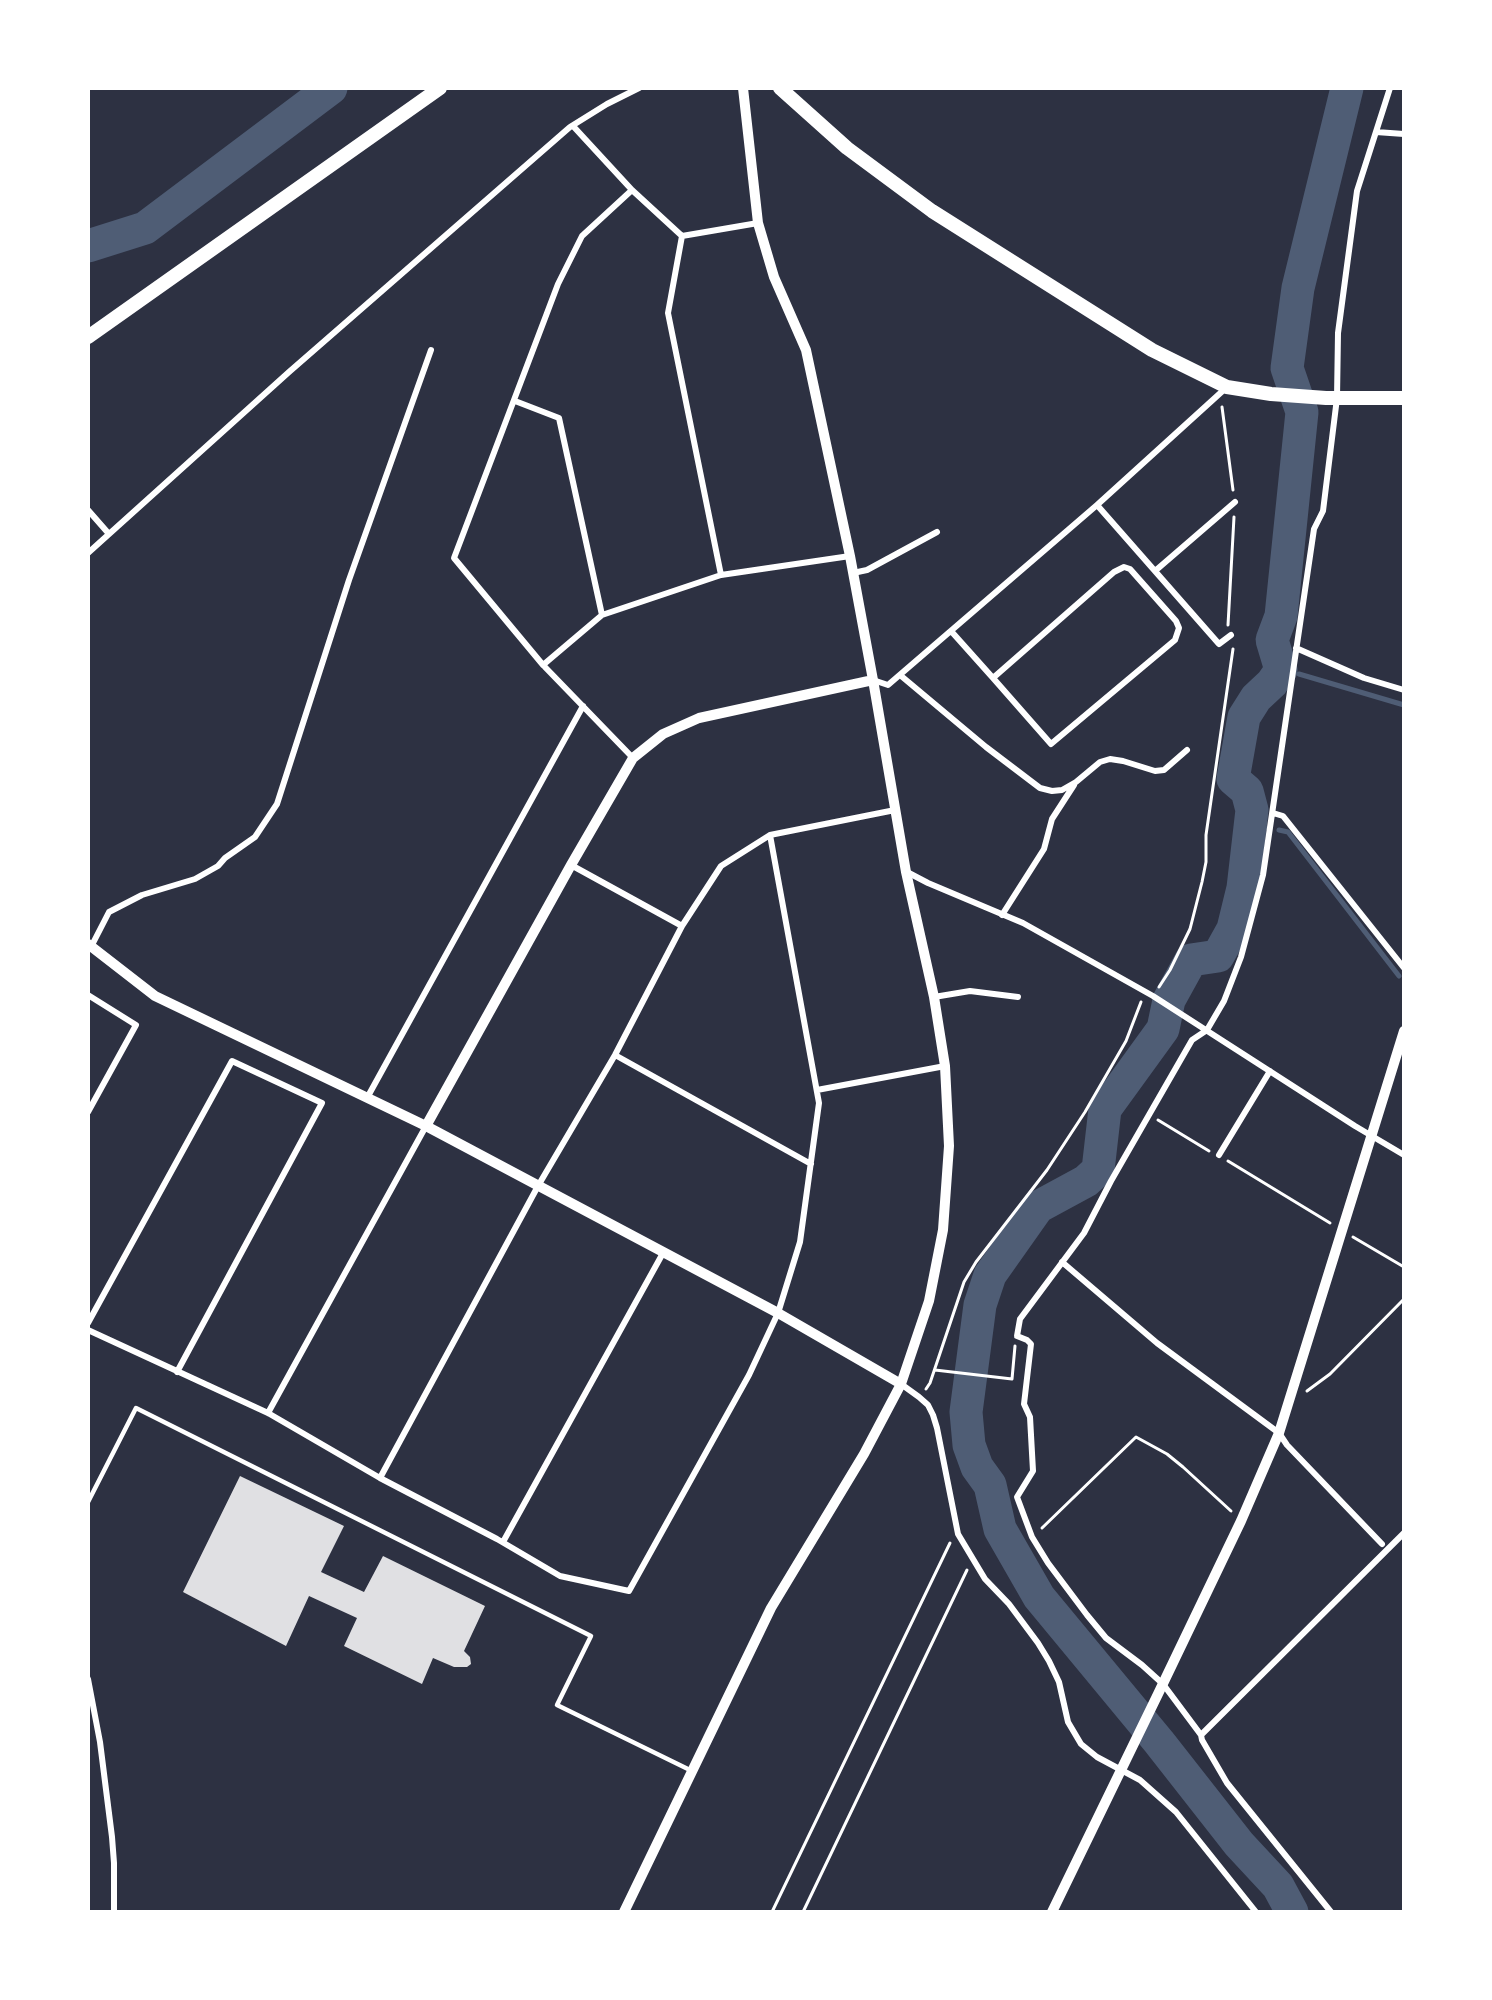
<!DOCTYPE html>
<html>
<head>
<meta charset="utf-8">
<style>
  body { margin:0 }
  #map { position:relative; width:1492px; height:2000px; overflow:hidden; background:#2d3142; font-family:Manrope,sans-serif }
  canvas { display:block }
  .frame { position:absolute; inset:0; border:90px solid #fff; pointer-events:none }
</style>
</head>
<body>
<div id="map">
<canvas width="1492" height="2000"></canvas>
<div class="frame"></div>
</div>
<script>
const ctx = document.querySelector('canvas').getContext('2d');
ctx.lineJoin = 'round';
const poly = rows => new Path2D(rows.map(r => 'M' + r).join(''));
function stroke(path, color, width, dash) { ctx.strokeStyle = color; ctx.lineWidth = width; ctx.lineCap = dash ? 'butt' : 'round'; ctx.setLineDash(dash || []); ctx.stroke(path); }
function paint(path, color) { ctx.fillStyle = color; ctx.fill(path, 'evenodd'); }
stroke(poly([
  [1299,674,1404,705],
  [1250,823,1265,828],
  [1279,830,1288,832,1399,976]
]), '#4f5d75', 5);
stroke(poly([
  [88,246,145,228,331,88],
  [1292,1912,1278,1886,1239,1844,1159,1742,1039,1597,1000,1529,990,1485,977,1467,969,1445,966,1412,980,1305,990,1275,1038,1207,1086,1181,1098,1170,1105,1109,1163,1029,1169,1000,1191,960,1218,956,1233,929,1243,888,1252,810,1247,791,1233,779,1244,717,1256,698,1272,683,1281,670,1272,640,1281,616,1302,412,1287,368,1298,288,1347,88]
]), '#4f5d75', 33);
paint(poly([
  [240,1476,344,1526,321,1572,364,1592,383,1556,485,1606,464,1651,470,1657,471,1664,467,1667,454,1667,433,1658,422,1684,344,1646,357,1618,309,1596,286,1646,183,1592]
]), '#e0e0e3');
stroke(poly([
  [1222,407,1233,490],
  [1228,625,1234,517],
  [1159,987,1170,970,1190,929,1202,882,1206,862,1206,835,1233,649],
  [1158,1120,1209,1151],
  [1228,1161,1330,1223],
  [1353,1237,1404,1267],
  [935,1370,1012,1379,1015,1346],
  [926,1389,930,1383,964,1282,976,1262,1047,1170,1085,1112,1126,1041,1141,1002],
  [1307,1391,1330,1374,1404,1299],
  [1042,1528,1136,1437,1167,1454,1183,1467,1231,1511],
  [772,1912,950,1543],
  [803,1912,967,1570]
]), '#fff', 3);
stroke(poly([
  [88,1502,136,1408,591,1636,557,1705,692,1771]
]), '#fff', 4.5);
stroke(poly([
  [1390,88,1357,191,1338,333,1337,398,1323,511,1314,529,1263,875,1241,957,1224,1001,1207,1030,1192,1040,1111,1181,1084,1233,1020,1319,1017,1336,1027,1340,1031,1344,1024,1404,1030,1417,1033,1471,1017,1497,1032,1537,1048,1563,1087,1615,1106,1638,1142,1665,1163,1684,1201,1735,1404,1533],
  [573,126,632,190],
  [1376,132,1404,134],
  [682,236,668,313,721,575],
  [682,236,758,223],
  [515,401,559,418,602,615],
  [1097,505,1219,644,1231,635],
  [88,510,109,534],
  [88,553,289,372,570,127,607,104,639,88],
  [1155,571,1235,502],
  [853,573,867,570,937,532],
  [951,631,993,678,1051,744,1175,640,1179,628,1176,621,1130,569,1124,567,1114,572,993,678],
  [1296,648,1364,678,1404,690],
  [543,665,602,615,721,575,850,556],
  [900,675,986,747,1040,788,1052,791,1062,790,1076,782,1100,762,1110,759,1123,761,1155,771,1164,770,1187,750],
  [873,680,888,685,1097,505,1227,387],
  [633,758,543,665,454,558,558,284,582,236,632,190,682,236],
  [1273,813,1283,816,1404,968],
  [571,865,682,926],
  [907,872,928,883,1023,923,1153,996,1355,1126,1404,1155],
  [1002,915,1044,849,1052,819,1074,785],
  [91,947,109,912,142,895,195,879,218,866,225,858,255,837,277,804,349,580,431,350],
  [88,995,136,1025,88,1112],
  [934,997,970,991,1018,997],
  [615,1055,811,1164],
  [817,1090,945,1066],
  [367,1098,583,706],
  [1219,1155,1270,1071],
  [1062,1262,1157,1343,1279,1433,1287,1445,1382,1544],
  [88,1323,232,1061,322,1103,177,1372],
  [88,1330,268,1413,380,1478,497,1539,560,1576,629,1591,749,1375,778,1313,800,1242,819,1103,770,835],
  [901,1384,919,1397,928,1405,933,1415,937,1428,958,1534,985,1579,1009,1604,1038,1643,1049,1661,1059,1682,1068,1722,1081,1744,1097,1757,1140,1780,1176,1812,1256,1912],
  [268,1413,426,1126],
  [380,1478,538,1186,615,1055,682,926,721,866,770,835,895,810],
  [503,1542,663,1253],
  [88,1679,100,1742,112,1837,114,1863,114,1912],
  [1201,1735,1202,1740,1227,1783,1331,1912]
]), '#fff', 6);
stroke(poly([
  [88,944,155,996,426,1126,778,1313,901,1384],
  [426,1126,571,865,633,758,663,734,699,718,873,680],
  [624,1912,771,1608,864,1454,901,1384,929,1301,943,1230,949,1146,945,1066,934,997,906,872,873,680,850,556,806,350,774,277,758,223,743,88],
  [1052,1912,1158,1694,1241,1521,1279,1433,1404,1031]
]), '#fff', 10);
stroke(poly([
  [780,88,847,148,932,211,1152,350,1227,387,1271,394,1326,398,1404,398],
  [88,337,440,88]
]), '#fff', 14);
</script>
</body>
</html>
